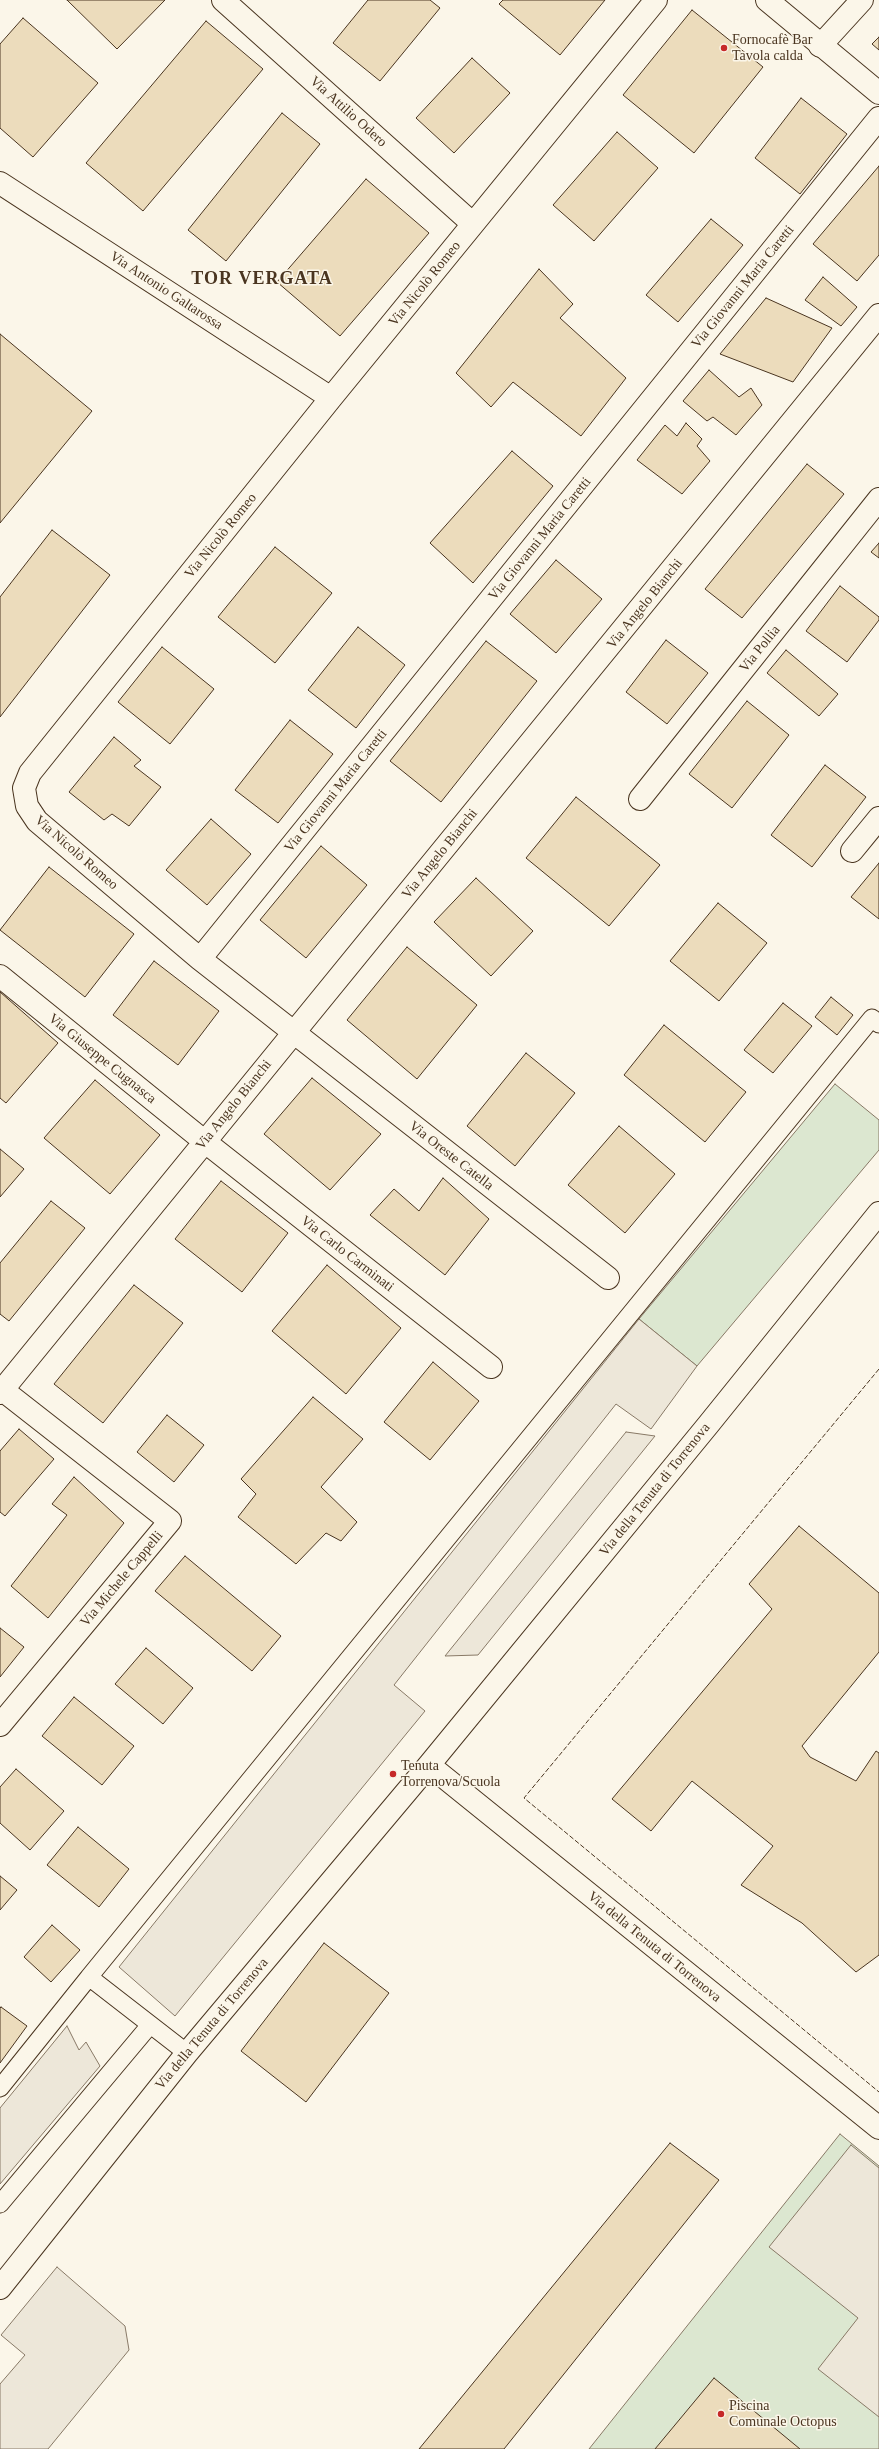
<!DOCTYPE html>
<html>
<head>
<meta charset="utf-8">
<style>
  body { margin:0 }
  canvas { display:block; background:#fbf6e9 }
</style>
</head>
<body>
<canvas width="879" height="2449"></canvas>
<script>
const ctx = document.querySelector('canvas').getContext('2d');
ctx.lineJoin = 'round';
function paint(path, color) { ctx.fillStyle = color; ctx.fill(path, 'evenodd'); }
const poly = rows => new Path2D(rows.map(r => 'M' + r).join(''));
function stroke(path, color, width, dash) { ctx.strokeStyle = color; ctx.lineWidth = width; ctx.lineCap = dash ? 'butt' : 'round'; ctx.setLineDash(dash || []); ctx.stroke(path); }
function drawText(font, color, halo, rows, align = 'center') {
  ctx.font = font + ' "Times New Roman",serif'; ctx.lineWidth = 3; ctx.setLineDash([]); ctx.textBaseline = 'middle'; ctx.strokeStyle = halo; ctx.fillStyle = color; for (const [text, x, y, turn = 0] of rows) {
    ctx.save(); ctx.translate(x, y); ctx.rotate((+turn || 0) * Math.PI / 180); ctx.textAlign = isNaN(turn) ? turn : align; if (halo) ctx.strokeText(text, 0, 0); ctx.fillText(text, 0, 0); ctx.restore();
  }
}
const green = poly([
  [835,1084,879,1120,879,1150,697,1366,639,1319,835,1084],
  [840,2134,879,2166,879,2449,589,2449,840,2134]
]);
paint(green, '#dce7d0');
stroke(green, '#887966', 1);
const parking = poly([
  [639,1319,697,1366,651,1429,616,1404,394,1685,425,1711,175,2016,119,1967,639,1319],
  [626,1432,655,1436,478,1655,445,1656,626,1432],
  [67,2026,79,2050,86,2042,100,2066,0,2184,0,2108,67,2026],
  [851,2145,879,2168,879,2417,818,2369,858,2318,769,2247,851,2145],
  [57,2267,125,2326,129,2350,48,2449,0,2449,0,2384,25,2355,1,2335,57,2267]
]);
paint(parking, '#ede7d9');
stroke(parking, '#887966', 1);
const building = poly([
  [67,0,165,0,117,49,67,0],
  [368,0,430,0,440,8,380,81,333,43,368,0],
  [503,0,605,0,560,55,499,4,503,0],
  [692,10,763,67,694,153,623,95,692,10],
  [23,18,98,83,33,157,0,128,0,44,23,18],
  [206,21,263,69,143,211,86,163,206,21],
  [879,37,879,50,872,44,879,37],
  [472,58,510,93,454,153,416,118,472,58],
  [801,98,847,134,800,194,755,158,801,98],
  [282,113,320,144,226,261,188,230,282,113],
  [617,132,658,168,594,241,553,205,617,132],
  [879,166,879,255,857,281,813,244,879,166],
  [366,179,429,233,340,336,277,282,366,179],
  [711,219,743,245,678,322,646,295,711,219],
  [539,269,573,304,560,318,626,378,581,436,513,382,491,407,456,373,539,269],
  [823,277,857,307,841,326,805,300,823,277],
  [766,298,832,328,793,382,720,354,766,298],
  [0,334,92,411,0,523,0,334],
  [709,370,739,397,751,388,762,405,736,435,713,417,707,421,683,401,709,370],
  [686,423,702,439,697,446,710,461,682,494,637,460,665,425,677,436,686,423],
  [512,451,553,486,473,583,430,543,512,451],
  [807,464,844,494,742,618,705,589,807,464],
  [52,530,110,575,0,717,0,597,52,530],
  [879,543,879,558,871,552,879,543],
  [275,547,332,593,275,663,218,617,275,547],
  [556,560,602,599,556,653,510,614,556,560],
  [840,586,879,617,879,620,847,662,806,631,840,586],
  [358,627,405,665,356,728,308,690,358,627],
  [666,640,708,673,667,724,626,692,666,640],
  [486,641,537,681,441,802,390,761,486,641],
  [162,647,214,689,170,744,118,702,162,647],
  [786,650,838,694,819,716,767,673,786,650],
  [747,701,789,735,732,808,689,774,747,701],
  [290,720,333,754,278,823,235,790,290,720],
  [114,737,141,760,134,766,161,787,129,826,112,814,104,820,69,792,114,737],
  [825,765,866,797,812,867,771,835,825,765],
  [576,797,660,865,609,926,526,858,576,797],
  [211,819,251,854,207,905,166,870,211,819],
  [321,846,367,885,306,958,260,920,321,846],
  [879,863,879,919,851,897,879,863],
  [49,867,134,934,85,997,0,930,49,867],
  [476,878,533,931,491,976,434,922,476,878],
  [718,903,767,943,719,1001,670,961,718,903],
  [407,947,477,1005,417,1079,347,1020,407,947],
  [154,961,219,1011,178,1065,113,1015,154,961],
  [0,992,58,1043,6,1103,0,1098,0,992],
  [831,997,853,1015,837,1035,815,1017,831,997],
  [783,1003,812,1026,773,1073,744,1050,783,1003],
  [664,1025,746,1092,705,1142,624,1075,664,1025],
  [526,1053,575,1093,515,1166,467,1126,526,1053],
  [312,1078,381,1134,330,1190,264,1134,312,1078],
  [95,1080,160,1135,110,1194,44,1138,95,1080],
  [619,1126,675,1174,625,1233,568,1185,619,1126],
  [0,1149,24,1169,0,1197,0,1149],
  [443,1178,489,1219,445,1275,370,1215,394,1189,419,1211,443,1178],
  [221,1181,288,1233,242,1292,175,1239,221,1181],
  [51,1201,85,1228,9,1321,0,1314,0,1263,51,1201],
  [327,1265,401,1328,346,1394,272,1331,327,1265],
  [134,1285,183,1323,103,1423,54,1384,134,1285],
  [433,1362,479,1401,430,1460,384,1422,433,1362],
  [313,1397,363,1439,321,1487,357,1522,341,1541,326,1533,296,1564,238,1517,256,1494,241,1479,313,1397],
  [167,1415,204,1445,174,1482,137,1452,167,1415],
  [19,1429,54,1459,5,1516,0,1512,0,1451,19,1429],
  [74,1477,124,1523,48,1618,11,1586,67,1515,52,1504,74,1477],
  [799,1526,879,1593,879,1652,802,1746,810,1757,856,1781,876,1751,879,1753,879,1955,856,1972,802,1923,741,1885,773,1846,692,1781,651,1831,612,1799,772,1609,749,1584,799,1526],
  [185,1556,281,1636,252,1671,155,1591,185,1556],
  [0,1628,24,1647,0,1677,0,1628],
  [146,1648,193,1688,163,1724,115,1684,146,1648],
  [74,1697,134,1746,102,1785,42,1736,74,1697],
  [16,1769,64,1811,30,1850,0,1823,0,1787,16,1769],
  [78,1827,129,1869,99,1907,47,1865,78,1827],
  [0,1876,17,1890,0,1910,0,1876],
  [52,1925,80,1950,51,1982,24,1957,52,1925],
  [324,1943,389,1993,306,2102,241,2051,324,1943],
  [1,2007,27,2026,0,2063,0,2008,1,2007],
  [670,2143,719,2180,504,2449,419,2449,670,2143],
  [714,2378,800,2449,655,2449,714,2378]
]);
paint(building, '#ecdcbc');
stroke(building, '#4a3520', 1);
const service = poly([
  [187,2053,89,1977,872,1018,879,1024],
  [0,2088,89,1977],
  [0,2204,150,2025]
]);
const minor = poly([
  [223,0,473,224],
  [820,46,862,0],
  [0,183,331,398],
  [640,799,879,499],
  [852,851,879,818],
  [200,959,879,118],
  [0,976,204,1141,491,1367],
  [608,1278,200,959,37,821,27,806,24,788,30,773,331,398,656,0],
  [0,1388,170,1521,0,1725],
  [0,1393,879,315],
  [429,1765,879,2128],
  [0,2288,187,2053,429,1765,708,1425,879,1213]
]);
const tertiary = poly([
  [767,0,879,93]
]);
stroke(service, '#4a3520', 19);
stroke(minor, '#4a3520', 24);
stroke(tertiary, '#4a3520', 24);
stroke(service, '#fbf6e9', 17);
stroke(minor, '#fbf6e9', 22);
stroke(tertiary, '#fbf6e9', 22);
stroke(poly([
  [879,1369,524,1798,879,2092]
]), '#4a3520', 1, [5, 2]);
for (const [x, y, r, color] of [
  [724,48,4,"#c62828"],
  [393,1774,4,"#c62828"],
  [721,2414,4,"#c62828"]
]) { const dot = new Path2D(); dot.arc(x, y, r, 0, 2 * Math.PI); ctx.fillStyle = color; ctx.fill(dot); stroke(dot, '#fbf6e9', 1.5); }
drawText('14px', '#4a3520', '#fbf6e9', [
  ["Fornocafè Bar",732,40],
  ["Tavola calda",732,56],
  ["Tenuta",401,1766],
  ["Torrenova/Scuola",401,1782],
  ["Piscina",729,2406],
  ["Comunale Octopus",729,2422]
], 'left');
drawText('14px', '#4a3520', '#fbf6e9', [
  ["Via Attilio Odero",348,112,42],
  ["Via Nicolò Romeo",425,284,-51],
  ["Via Giovanni Maria Caretti",743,287,-51],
  ["Via Antonio Galtarossa",166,291,33],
  ["Via Nicolò Romeo",221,536,-51],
  ["Via Giovanni Maria Caretti",540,539,-51],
  ["Via Angelo Bianchi",645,604,-51],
  ["Via Pollia",760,649,-51],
  ["Via Giovanni Maria Caretti",336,791,-51],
  ["Via Nicolò Romeo",76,853,41],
  ["Via Angelo Bianchi",440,854,-51],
  ["Via Giuseppe Cugnasca",102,1059,39],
  ["Via Angelo Bianchi",234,1105,-51],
  ["Via Oreste Catella",451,1156,38],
  ["Via Carlo Carminati",347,1254,38],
  ["Via della Tenuta di Torrenova",655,1490,-51],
  ["Via Michele Cappelli",122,1579,-50],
  ["Via della Tenuta di Torrenova",654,1947,39],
  ["Via della Tenuta di Torrenova",212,2024,-50]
]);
ctx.letterSpacing = '1px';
drawText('bold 18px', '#4a3520', '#fbf6e9', [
  ["TOR VERGATA",262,279]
]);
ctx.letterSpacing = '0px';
</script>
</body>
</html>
